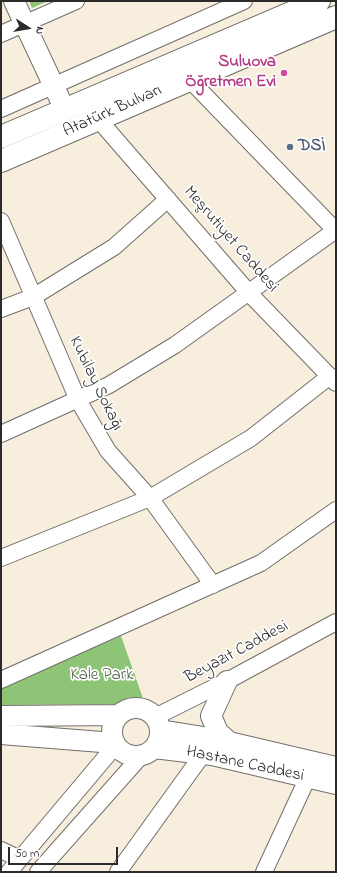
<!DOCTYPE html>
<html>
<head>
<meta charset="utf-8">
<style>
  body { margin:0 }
  #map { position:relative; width:337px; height:873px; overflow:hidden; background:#f7eede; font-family:"Indie Flower",sans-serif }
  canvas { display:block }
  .frame { position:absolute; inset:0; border:2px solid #2b2b2b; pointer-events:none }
  .north { position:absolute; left:8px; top:8px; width:40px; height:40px; -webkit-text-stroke:3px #fff; paint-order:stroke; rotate:102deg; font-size:11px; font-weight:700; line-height:16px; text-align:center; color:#2b2b2b }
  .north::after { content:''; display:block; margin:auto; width:14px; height:18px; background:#2b2b2b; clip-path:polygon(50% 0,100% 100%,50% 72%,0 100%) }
  .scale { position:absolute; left:8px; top:847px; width:110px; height:18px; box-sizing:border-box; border:2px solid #2b2b2b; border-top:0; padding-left:5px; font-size:12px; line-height:14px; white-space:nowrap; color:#2b2b2b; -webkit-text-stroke:3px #fff; paint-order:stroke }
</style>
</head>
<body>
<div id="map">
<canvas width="337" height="873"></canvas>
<div class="frame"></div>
<div class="north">N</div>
<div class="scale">50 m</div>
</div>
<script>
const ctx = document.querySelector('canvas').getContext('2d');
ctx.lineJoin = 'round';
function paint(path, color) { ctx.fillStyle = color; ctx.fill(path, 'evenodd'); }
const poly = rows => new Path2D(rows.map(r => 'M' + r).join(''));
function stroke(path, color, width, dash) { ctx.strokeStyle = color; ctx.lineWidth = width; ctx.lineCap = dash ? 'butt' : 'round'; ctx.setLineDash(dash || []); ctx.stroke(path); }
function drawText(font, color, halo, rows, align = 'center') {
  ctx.font = font + ' "Indie Flower",sans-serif'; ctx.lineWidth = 3.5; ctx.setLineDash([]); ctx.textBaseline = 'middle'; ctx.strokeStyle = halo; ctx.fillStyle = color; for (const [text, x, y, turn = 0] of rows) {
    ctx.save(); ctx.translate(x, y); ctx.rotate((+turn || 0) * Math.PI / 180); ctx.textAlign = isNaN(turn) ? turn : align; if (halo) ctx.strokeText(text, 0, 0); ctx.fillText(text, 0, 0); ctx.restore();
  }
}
paint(poly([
  [29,1,48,1,32,8],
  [121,636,145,704,1,705,1,686]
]), '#8ec476');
const minor = poly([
  [1,34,76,1],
  [189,79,336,231],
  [1,109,244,1],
  [98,119,249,293,336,383],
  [1,221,78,400,108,451,150,498,213,585],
  [1,309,33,297,114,247,168,199],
  [1,434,109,385,175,345,336,230],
  [1,558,150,498,251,438,330,376],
  [1,680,261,563,336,510],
  [155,717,227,681,336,622],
  [1,850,20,859],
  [9,872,115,746],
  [38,872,141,756],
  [118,872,203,754],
  [264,872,308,777]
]);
const tertiary = poly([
  [14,1,65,110],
  [227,681,211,716,218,732,229,742],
  '112 732a24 24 0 1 1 48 0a24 24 0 1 1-48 0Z',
  [1,716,118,715],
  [160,730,216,739,336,767],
  [1,734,114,743],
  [154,748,212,755,336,784]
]);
const secondary = poly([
  [1,137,319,1],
  [1,161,336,17]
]);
stroke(minor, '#726f6a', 18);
stroke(tertiary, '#726f6a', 22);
stroke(secondary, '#726f6a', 24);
stroke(minor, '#fff', 16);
stroke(tertiary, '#fff', 20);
stroke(secondary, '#fff', 22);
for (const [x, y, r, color] of [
  [284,73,4,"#d1479c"],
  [290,147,4,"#5c6f8a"]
]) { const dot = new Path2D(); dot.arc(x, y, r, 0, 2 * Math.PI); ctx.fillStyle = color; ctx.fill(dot); stroke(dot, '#fff', 1.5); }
drawText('bold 17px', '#b23c85', '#fff', [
  ["Suluova",276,63],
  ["Öğretmen Evi",276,83]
], 'right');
drawText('17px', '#2b2b2b', '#fff', [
  ["Atatürk Bulvarı",113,112,-24],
  ["Meşrutiyet Caddesi",230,240,49],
  ["Kubilay Sokağı",95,384,64],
  ["Beyazıt Caddesi",237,653,-28],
  ["Hastane Caddesi",245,765,12]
]);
drawText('bold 17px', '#4e5e75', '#fff', [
  ["DSİ",298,147]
], 'left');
drawText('17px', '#4e6145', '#fff', [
  ["Kale Park",102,676]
]);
</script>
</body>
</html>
